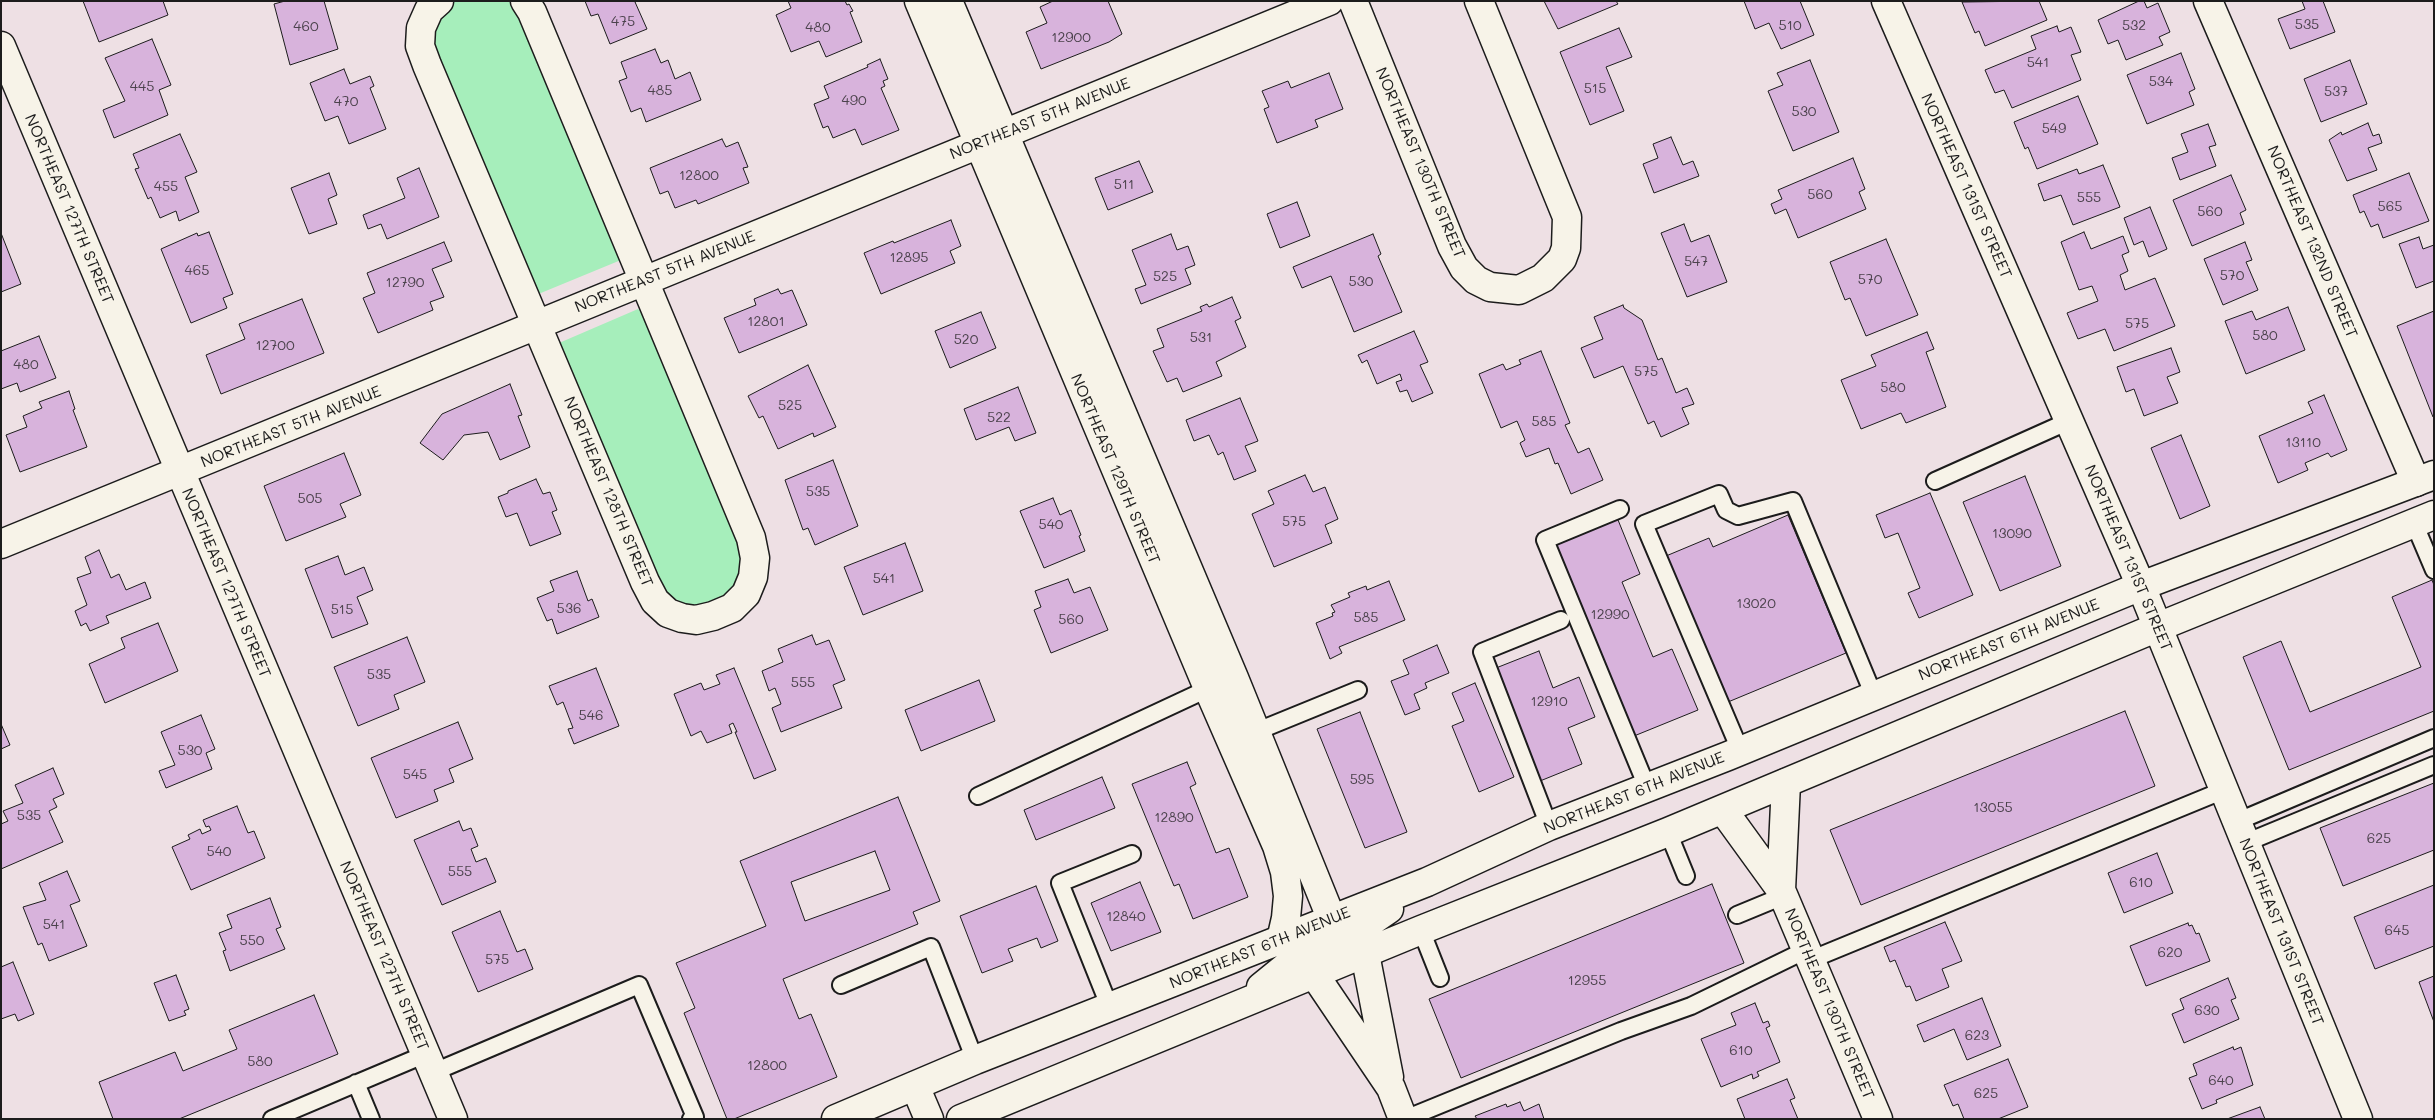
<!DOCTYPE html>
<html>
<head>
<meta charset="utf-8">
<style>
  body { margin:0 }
  #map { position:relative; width:2435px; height:1120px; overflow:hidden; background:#eee0e4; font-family:Mali,sans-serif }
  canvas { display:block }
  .frame { position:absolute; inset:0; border:2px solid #1c1c1c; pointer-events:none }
</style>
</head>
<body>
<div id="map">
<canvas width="2435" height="1120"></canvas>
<div class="frame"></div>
</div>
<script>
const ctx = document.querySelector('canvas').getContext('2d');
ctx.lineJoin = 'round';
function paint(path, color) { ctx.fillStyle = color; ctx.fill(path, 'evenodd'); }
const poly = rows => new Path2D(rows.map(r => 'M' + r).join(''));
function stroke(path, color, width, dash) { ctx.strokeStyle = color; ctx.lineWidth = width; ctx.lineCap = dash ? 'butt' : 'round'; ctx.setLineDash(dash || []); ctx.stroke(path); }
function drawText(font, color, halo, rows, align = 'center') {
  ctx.font = font + ' Mali,sans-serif'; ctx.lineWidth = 4; ctx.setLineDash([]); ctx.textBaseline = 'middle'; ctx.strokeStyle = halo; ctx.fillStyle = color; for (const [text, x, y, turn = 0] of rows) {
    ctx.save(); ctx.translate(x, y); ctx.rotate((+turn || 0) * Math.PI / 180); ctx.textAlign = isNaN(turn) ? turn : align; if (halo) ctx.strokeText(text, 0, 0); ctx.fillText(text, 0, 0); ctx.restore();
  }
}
paint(poly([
  [455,1,512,1,516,4,621,260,536,295,430,53,429,27,444,7],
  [638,309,647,316,742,538,742,577,727,597,700,607,686,605,661,591,559,343]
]), '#a6eebb');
const building = poly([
  [83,1,163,1,168,15,99,42,83,1],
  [285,1,324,1,338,49,290,65,274,4,285,1],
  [585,1,638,1,635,2,647,29,610,44,598,14,591,16,585,1],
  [788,1,845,1,847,5,849,4,853,11,850,12,862,42,826,57,819,41,791,52,776,15,791,8,788,1],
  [1053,1,1108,1,1122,34,1109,42,1041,69,1026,32,1047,23,1040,7,1053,1],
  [1544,1,1616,1,1618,4,1558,29,1544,1],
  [1744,1,1800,1,1814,35,1781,49,1769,23,1755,29,1744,1],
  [2039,1,2047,20,1985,46,1979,31,1975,33,1962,2,2039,1],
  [2139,1,2144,1,2147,8,2158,3,2170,32,2159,37,2163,45,2126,60,2118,40,2108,44,2098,20,2139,1],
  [2302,1,2323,1,2335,32,2290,49,2278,19,2305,9,2302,1],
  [2057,26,2059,32,2071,27,2081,52,2071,55,2081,80,2012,108,2004,90,1995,93,1985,70,2036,49,2031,36,2057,26],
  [1619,28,1632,57,1606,67,1624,111,1590,125,1560,52,1619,28],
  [152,39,171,85,159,90,168,115,114,138,103,110,125,101,105,58,152,39],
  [655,49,661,63,668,60,675,79,690,72,701,100,646,122,641,108,631,112,619,81,627,78,621,62,655,49],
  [2181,53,2195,89,2189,92,2194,105,2147,124,2127,75,2181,53],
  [880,59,888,79,883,81,885,86,881,88,899,130,862,145,855,129,833,138,828,126,823,128,814,104,829,98,824,86,868,67,867,65,880,59],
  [1810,60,1839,132,1793,151,1768,91,1783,85,1777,73,1810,60],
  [2350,60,2367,104,2321,122,2304,79,2350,60],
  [344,69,350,84,370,76,374,86,370,88,386,129,349,144,338,116,325,121,310,83,344,69],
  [1329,73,1343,109,1315,120,1318,127,1277,143,1264,109,1269,107,1262,91,1288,81,1291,88,1329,73],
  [2078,96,2098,144,2037,169,2028,147,2025,149,2014,122,2078,96],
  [2368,123,2373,136,2379,134,2382,143,2368,148,2377,170,2347,181,2329,140,2341,132,2342,135,2368,123],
  [2208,124,2216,145,2209,147,2216,166,2180,180,2172,158,2188,152,2181,134,2208,124],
  [180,134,197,172,185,177,199,212,179,221,176,211,160,218,151,197,148,199,135,169,139,168,133,154,180,134],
  [1671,137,1683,165,1693,161,1699,176,1654,193,1643,164,1658,158,1653,144,1671,137],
  [722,139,726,147,738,142,748,167,743,168,749,183,698,204,696,200,675,208,668,191,660,194,650,168,722,139],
  [1853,158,1865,189,1859,192,1866,209,1798,238,1786,209,1775,214,1771,204,1782,199,1778,190,1853,158],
  [1139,161,1153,192,1108,210,1095,178,1139,161],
  [2103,165,2120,207,2073,225,2061,195,2044,201,2038,184,2077,169,2079,174,2103,165],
  [419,168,439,217,387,239,381,224,368,229,363,215,405,198,397,178,419,168],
  [329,173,337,195,328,199,337,224,309,234,291,188,329,173],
  [2409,173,2429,221,2383,238,2378,224,2371,227,2364,211,2360,213,2353,195,2409,173],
  [2231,175,2246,210,2240,213,2244,224,2192,246,2173,200,2231,175],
  [1297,202,1310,236,1280,248,1267,214,1297,202],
  [2150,207,2167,249,2149,257,2143,241,2134,245,2124,218,2150,207],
  [951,220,961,246,950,251,955,263,881,294,864,253,893,241,894,243,951,220],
  [1684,224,1691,242,1709,235,1727,282,1687,297,1661,233,1684,224],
  [209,232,233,294,223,298,227,308,191,323,161,249,197,233,198,236,209,232],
  [2084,232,2091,249,2123,236,2129,252,2122,255,2128,271,2120,275,2125,290,2155,278,2175,326,2114,351,2105,329,2078,339,2067,313,2098,301,2092,286,2079,290,2061,242,2084,232],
  [1,233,21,284,1,292,1,233],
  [1171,234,1177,250,1188,246,1195,265,1185,269,1191,284,1141,304,1135,289,1146,285,1132,250,1171,234],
  [1373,234,1381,254,1378,256,1402,312,1354,332,1331,276,1302,288,1293,267,1373,234],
  [2419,237,2423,249,2434,245,2434,281,2416,288,2399,244,2419,237],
  [1886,239,1918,315,1866,336,1850,298,1845,300,1830,262,1886,239],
  [444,242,452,261,432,269,444,297,430,302,433,310,378,333,363,298,375,293,367,273,444,242],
  [2245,242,2252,260,2246,262,2258,290,2223,305,2204,259,2245,242],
  [778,289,781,294,792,290,807,325,739,353,724,318,756,305,754,299,778,289],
  [1232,297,1241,318,1235,321,1246,347,1216,362,1222,376,1183,392,1177,378,1167,382,1153,351,1164,347,1157,329,1202,311,1200,307,1207,304,1209,307,1232,297],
  [302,299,324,353,221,394,206,355,245,339,239,324,302,299],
  [1623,305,1624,308,1642,320,1658,360,1662,358,1676,393,1687,388,1694,404,1682,408,1689,424,1661,437,1654,421,1648,424,1623,366,1594,378,1581,348,1603,339,1594,317,1623,305],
  [2288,307,2305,350,2246,374,2225,321,2252,311,2256,320,2288,307],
  [2434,311,2434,417,2433,417,2397,326,2434,311],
  [981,312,996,348,950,368,935,331,981,312],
  [1414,331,1428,362,1420,365,1433,393,1412,402,1407,390,1400,392,1396,382,1402,380,1400,374,1377,384,1367,360,1362,363,1358,355,1414,331],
  [1927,332,1934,349,1926,352,1946,407,1906,423,1901,413,1861,429,1841,380,1876,366,1871,355,1927,332],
  [39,336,56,378,20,392,17,383,1,389,1,351,39,336],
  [2171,348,2180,372,2167,377,2178,403,2144,416,2134,389,2126,392,2117,367,2171,348],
  [1541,351,1570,423,1565,425,1578,453,1589,448,1603,480,1571,494,1558,463,1555,464,1549,448,1526,457,1520,443,1525,440,1517,421,1501,428,1479,374,1503,364,1506,370,1521,364,1519,360,1541,351],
  [808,365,836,427,814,437,813,433,778,449,763,416,759,418,748,396,808,365],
  [510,384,522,415,518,416,530,447,500,460,488,432,464,435,443,460,420,443,442,414,510,384],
  [1018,387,1036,433,1015,441,1009,427,976,440,964,409,1018,387],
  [69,391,75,409,73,410,87,447,20,472,6,435,27,427,23,416,42,408,39,402,69,391],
  [2324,395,2347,450,2331,457,2328,453,2305,463,2308,470,2278,483,2259,436,2313,413,2308,402,2324,395],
  [1240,398,1258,441,1245,446,1256,471,1234,480,1223,452,1218,455,1209,435,1194,441,1186,420,1240,398],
  [2181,435,2210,506,2180,519,2151,448,2181,435],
  [344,453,361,495,340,504,346,517,286,541,264,486,344,453],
  [833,460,858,526,815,545,808,528,803,530,785,480,833,460],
  [1305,475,1313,492,1325,487,1338,519,1325,525,1332,543,1274,567,1252,514,1274,504,1268,491,1305,475],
  [2025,476,2061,566,2000,591,1963,502,2025,476],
  [536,479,543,494,550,492,557,510,552,512,561,534,530,546,517,513,506,517,498,497,508,493,508,491,536,479],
  [1930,493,1973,595,1919,618,1908,593,1920,588,1898,533,1885,538,1876,515,1930,493],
  [1053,498,1060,515,1071,510,1081,535,1079,536,1085,551,1044,568,1020,511,1053,498],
  [1616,515,1640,574,1622,582,1653,657,1672,649,1698,710,1634,736,1553,541,1616,515],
  [1788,515,1846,653,1728,702,1666,556,1709,538,1713,547,1788,515],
  [905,543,923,591,863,615,844,567,905,543],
  [99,550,111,578,119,574,126,590,145,582,151,598,106,616,109,623,90,631,86,623,81,626,75,611,87,605,77,578,91,573,85,557,99,550],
  [338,556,345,575,364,567,373,590,357,597,368,624,332,638,305,569,338,556],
  [577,571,588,601,592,599,599,617,557,634,552,619,547,621,537,598,554,591,550,581,577,571],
  [1068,579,1074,593,1090,587,1108,630,1051,653,1034,610,1041,607,1035,591,1068,579],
  [2432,580,2434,585,2434,711,2289,770,2243,657,2281,641,2310,712,2421,667,2392,597,2432,580],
  [1389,581,1405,620,1339,647,1342,653,1330,659,1316,623,1333,616,1332,613,1335,612,1331,605,1350,597,1348,593,1366,586,1367,590,1389,581],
  [158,623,178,671,105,703,89,664,125,648,121,638,158,623],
  [812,635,816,645,829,640,845,680,833,685,842,708,781,732,772,708,781,704,775,688,769,691,762,671,783,662,778,649,812,635],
  [407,637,425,682,394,695,399,709,358,726,334,667,407,637],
  [1437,645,1449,673,1425,683,1427,688,1414,694,1420,709,1405,715,1391,681,1409,674,1403,660,1437,645],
  [1539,651,1553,688,1579,677,1595,717,1568,728,1582,764,1540,781,1496,668,1539,651],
  [596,668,619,726,574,744,568,729,573,728,563,702,557,705,549,686,596,668],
  [734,668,776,770,754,779,735,732,737,732,733,723,729,725,732,733,707,743,701,731,691,736,674,694,701,683,704,690,720,684,716,675,734,668],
  [979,680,995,721,921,751,905,710,979,680],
  [1475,683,1514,777,1479,792,1452,726,1464,721,1452,693,1475,683],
  [2125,711,2155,786,1861,905,1830,830,2125,711],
  [1360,712,1407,832,1365,848,1317,729,1360,712],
  [201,715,215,749,206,753,212,769,166,788,159,771,175,765,161,732,201,715],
  [458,722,473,759,449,769,454,782,434,790,438,801,396,818,371,758,458,722],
  [1,724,10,745,1,749,1,724],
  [1187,762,1196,784,1190,787,1216,853,1229,848,1248,897,1193,919,1179,884,1174,886,1132,784,1187,762],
  [53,768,64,794,53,799,57,807,49,811,63,842,1,869,1,824,8,821,3,811,23,803,15,785,53,768],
  [1102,777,1115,808,1036,840,1024,810,1102,777],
  [2434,783,2434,850,2343,886,2320,828,2434,783],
  [898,797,940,901,913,912,918,924,783,979,799,1019,811,1014,837,1077,734,1119,727,1119,684,1013,695,1008,676,963,766,926,740,861,898,797],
  [875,851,890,890,805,921,791,882,875,851],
  [237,806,248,833,254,831,265,858,191,890,172,847,190,839,188,835,200,829,202,834,211,830,209,826,206,827,203,820,237,806],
  [459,821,463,831,471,828,478,846,471,849,476,862,486,858,496,882,442,905,414,840,459,821],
  [2157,853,2173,893,2124,913,2108,873,2157,853],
  [67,871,80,901,70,905,87,946,49,961,42,943,38,945,23,907,46,900,39,883,67,871],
  [1140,882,1161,932,1111,951,1091,903,1140,882],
  [1712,884,1744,963,1461,1078,1429,999,1712,884],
  [2434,885,2434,946,2375,969,2354,917,2434,885],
  [1036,886,1058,941,1041,948,1037,938,1008,949,1013,961,982,973,960,916,1036,886],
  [270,898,281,927,276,929,285,949,230,971,223,951,226,950,219,933,232,928,227,915,270,898],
  [500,911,517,952,525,949,533,969,478,992,452,932,500,911],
  [1945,922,1962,961,1942,969,1949,987,1916,1001,1910,986,1906,987,1895,960,1890,962,1884,947,1945,922],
  [2188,923,2189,926,2192,925,2196,934,2199,933,2210,961,2146,986,2130,946,2188,923],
  [13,962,34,1014,18,1021,15,1014,1,1019,1,967,13,962],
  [176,975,189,1009,184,1011,186,1015,169,1021,154,983,176,975],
  [2434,976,2434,1022,2419,982,2434,976],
  [2228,978,2236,998,2231,1000,2239,1019,2184,1043,2172,1014,2184,1009,2180,999,2228,978],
  [314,995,338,1054,179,1119,113,1119,99,1082,175,1052,183,1071,237,1049,229,1030,314,995],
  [1982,998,2001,1046,1967,1060,1954,1029,1924,1042,1917,1025,1982,998],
  [1755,1003,1763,1023,1768,1021,1770,1026,1766,1028,1780,1062,1757,1072,1759,1076,1753,1079,1752,1074,1721,1087,1701,1039,1736,1025,1731,1013,1755,1003],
  [2233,1047,2234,1050,2241,1047,2253,1085,2216,1100,2217,1103,2202,1109,2189,1078,2197,1075,2193,1064,2233,1047],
  [2008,1059,2028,1107,1998,1119,1964,1119,1958,1104,1953,1106,1944,1085,2008,1059],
  [1787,1079,1795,1098,1790,1100,1798,1119,1745,1119,1737,1099,1787,1079],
  [1520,1102,1524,1111,1539,1104,1544,1119,1477,1119,1475,1116,1506,1104,1507,1107,1520,1102],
  [2260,1107,2265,1119,2227,1119,2260,1107]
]);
paint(building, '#d8b3dc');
stroke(building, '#1c1c1c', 1);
const lane = poly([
  [1935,481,2069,421],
  [1620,509,1545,540,1647,787],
  [2414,523,2434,570],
  [1255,732,1358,690],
  [1740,750,1644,524,1719,494,1726,510,1738,516,1793,501,1874,696],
  [978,796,1216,685],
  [2236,822,2434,738],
  [1549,826,1482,652,1561,620],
  [1668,832,1686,876],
  [2245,843,2434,765],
  [1737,915,1783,896],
  [1421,930,1440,978],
  [1810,960,2224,790],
  [841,985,931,947,975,1060],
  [1110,1008,1060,883,1132,854],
  [434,1072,639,985,695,1117,691,1119],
  [356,1083,371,1119],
  [272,1119,426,1054],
  [1405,1119,1621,1031,1691,1006,1806,950]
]);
const street = poly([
  [439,1,429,10,421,28,420,46,427,65,645,582,655,601,668,613,682,618,696,620,713,616,732,608,746,594,753,577,755,558,751,538,532,12,525,1],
  [919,1,1208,688,1277,846,1285,872,1288,896,1286,918,1281,940],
  [948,1,1234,678,1332,920],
  [1353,1,1452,246,1464,268,1476,280,1490,287,1519,290,1543,278,1562,259,1566,248,1567,217,1479,1],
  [1886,1,2141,586,2358,1119],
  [2208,1,2416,482],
  [1,46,453,1119],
  [1,544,1329,1],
  [1723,810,1781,890,1878,1119],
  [1781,890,1786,783],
  [1365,954,1389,1077],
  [1314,974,1391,1088,1403,1119],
  [915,1086,929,1119]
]);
const secondary = poly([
  [1318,970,1347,938,1389,909],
  [1261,987,1309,948,1329,923],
  [836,1119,975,1060,1427,882,1549,826,1728,756,2141,586,2434,475],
  [961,1119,1421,930,1668,832,2158,627,2434,515]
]);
stroke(lane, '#1c1c1c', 20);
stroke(street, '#1c1c1c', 31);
stroke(secondary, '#1c1c1c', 31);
stroke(lane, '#f7f3e8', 16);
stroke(street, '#f7f3e8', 28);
stroke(secondary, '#f7f3e8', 28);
drawText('14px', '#4b424c', null, [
  ["475",623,22],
  ["535",2307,25],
  ["510",1790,26],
  ["532",2134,26],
  ["460",306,27],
  ["480",818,28],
  ["12900",1071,38],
  ["541",2038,63],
  ["534",2161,82],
  ["445",142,87],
  ["515",1595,89],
  ["485",660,91],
  ["537",2336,92],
  ["490",854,101],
  ["470",346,102],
  ["530",1804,112],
  ["549",2054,129],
  ["12800",699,176],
  ["511",1124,185],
  ["455",166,187],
  ["560",1820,195],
  ["555",2089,198],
  ["565",2390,207],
  ["560",2210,212],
  ["12895",909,258],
  ["547",1696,262],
  ["465",197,271],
  ["570",2232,276],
  ["525",1165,277],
  ["570",1870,280],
  ["530",1361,282],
  ["12790",405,283],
  ["12801",766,322],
  ["575",2137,324],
  ["580",2265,336],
  ["531",1201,338],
  ["520",966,340],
  ["12700",275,346],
  ["480",26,365],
  ["575",1646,372],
  ["580",1893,388],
  ["525",790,406],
  ["522",999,418],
  ["585",1544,422],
  ["13110",2303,443],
  ["535",818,492],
  ["505",310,499],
  ["575",1294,522],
  ["540",1051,525],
  ["13090",2012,534],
  ["541",884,579],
  ["13020",1756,604],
  ["536",569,609],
  ["515",342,610],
  ["12990",1610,615],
  ["585",1366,618],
  ["560",1071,620],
  ["535",379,675],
  ["555",803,683],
  ["12910",1549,702],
  ["546",591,716],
  ["530",190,751],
  ["545",415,775],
  ["595",1362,780],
  ["13055",1993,808],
  ["535",29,816],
  ["12890",1174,818],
  ["625",2379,839],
  ["540",219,852],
  ["555",460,872],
  ["610",2141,883],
  ["12840",1126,917],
  ["541",54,925],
  ["645",2397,931],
  ["550",252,941],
  ["620",2170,953],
  ["575",497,960],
  ["12955",1587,981],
  ["630",2207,1011],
  ["623",1977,1036],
  ["610",1741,1051],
  ["580",260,1062],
  ["12800",767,1066],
  ["640",2221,1081],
  ["625",1986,1094]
]);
drawText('16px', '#1c1c1c', '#f7f3e8', [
  ["NORTHEAST 5TH AVENUE",1040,119,-22],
  ["NORTHEAST 130TH STREET",1420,163,67],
  ["NORTHEAST 131ST STREET",1966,186,66],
  ["NORTHEAST 127TH STREET",69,209,67],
  ["NORTHEAST 132ND STREET",2312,242,67],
  ["NORTHEAST 5TH AVENUE",665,272,-22],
  ["NORTHEAST 5TH AVENUE",291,427,-22],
  ["NORTHEAST 129TH STREET",1115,469,67],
  ["NORTHEAST 128TH STREET",608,492,67],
  ["NORTHEAST 131ST STREET",2128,558,67],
  ["NORTHEAST 127TH STREET",226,583,67],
  ["NORTHEAST 6TH AVENUE",2009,640,-22],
  ["NORTHEAST 6TH AVENUE",1634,793,-22],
  ["NORTHEAST 131ST STREET",2281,932,68],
  ["NORTHEAST 6TH AVENUE",1260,948,-22],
  ["NORTHEAST 127TH STREET",384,956,67],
  ["NORTHEAST 130TH STREET",1829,1004,67]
]);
</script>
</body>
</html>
